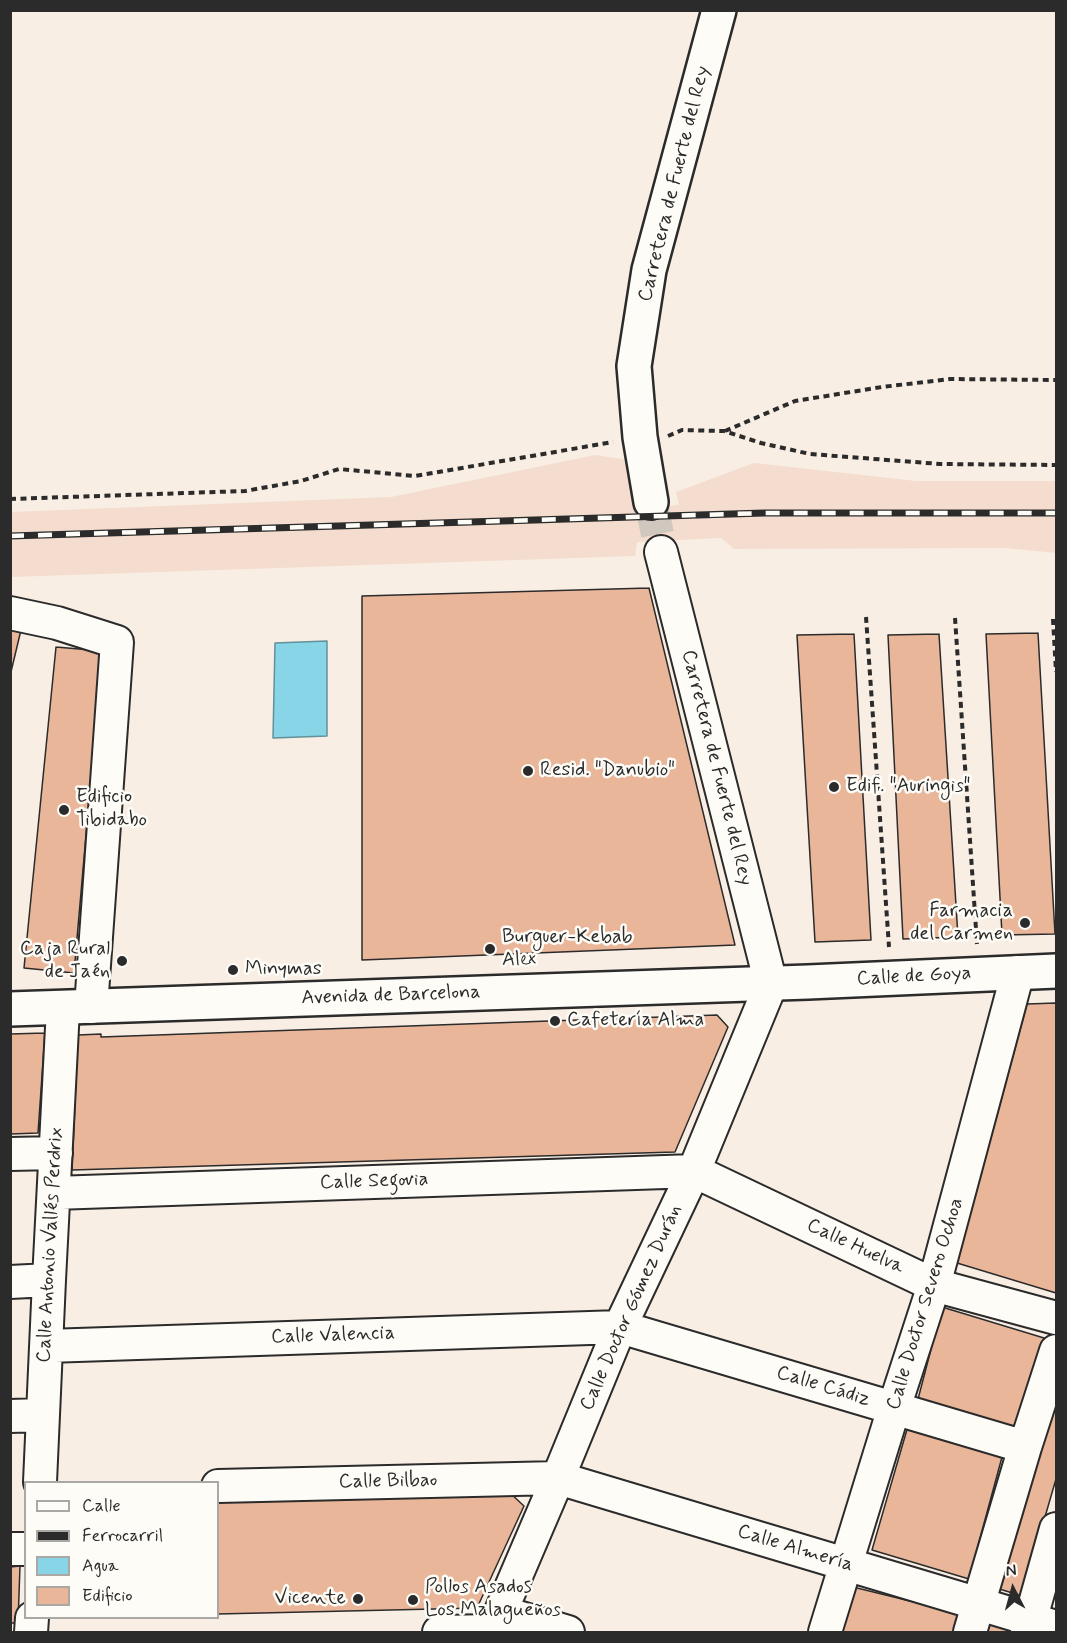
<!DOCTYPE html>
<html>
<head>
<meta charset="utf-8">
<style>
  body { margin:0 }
  #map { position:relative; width:1067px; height:1643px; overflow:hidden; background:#f9eee4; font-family:Mynerve,sans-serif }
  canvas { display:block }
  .frame { position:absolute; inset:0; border:12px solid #2b2b2b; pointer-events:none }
  .legend { position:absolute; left:24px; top:1481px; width:195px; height:138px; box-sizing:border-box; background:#fdfcf7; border:2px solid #a9a8a5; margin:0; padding:8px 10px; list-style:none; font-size:18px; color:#2b2b2b }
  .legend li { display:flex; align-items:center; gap:12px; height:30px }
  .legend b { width:30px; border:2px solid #a9a8a5 }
  .north { position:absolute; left:983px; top:1559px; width:60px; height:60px; -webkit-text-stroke:4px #fdfcf7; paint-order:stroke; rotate:354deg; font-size:16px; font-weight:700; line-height:24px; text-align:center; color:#2b2b2b }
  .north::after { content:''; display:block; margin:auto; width:21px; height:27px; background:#2b2b2b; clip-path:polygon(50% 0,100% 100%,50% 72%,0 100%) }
</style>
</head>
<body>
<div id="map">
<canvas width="1067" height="1643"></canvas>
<div class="frame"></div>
<ul class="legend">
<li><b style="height:8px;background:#fdfcf7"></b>Calle</li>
<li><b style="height:8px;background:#2b2b2b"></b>Ferrocarril</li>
<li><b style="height:16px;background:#87d5e6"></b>Agua</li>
<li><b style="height:16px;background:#e9b69a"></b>Edificio</li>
</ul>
<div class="north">N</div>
</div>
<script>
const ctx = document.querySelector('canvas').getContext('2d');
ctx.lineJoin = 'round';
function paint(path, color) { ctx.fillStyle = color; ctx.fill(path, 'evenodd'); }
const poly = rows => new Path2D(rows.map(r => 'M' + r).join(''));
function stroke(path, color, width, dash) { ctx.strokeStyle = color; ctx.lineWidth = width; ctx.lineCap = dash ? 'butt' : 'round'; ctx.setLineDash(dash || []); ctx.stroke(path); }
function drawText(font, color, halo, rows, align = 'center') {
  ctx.font = font + ' Mynerve,sans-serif'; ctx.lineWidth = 5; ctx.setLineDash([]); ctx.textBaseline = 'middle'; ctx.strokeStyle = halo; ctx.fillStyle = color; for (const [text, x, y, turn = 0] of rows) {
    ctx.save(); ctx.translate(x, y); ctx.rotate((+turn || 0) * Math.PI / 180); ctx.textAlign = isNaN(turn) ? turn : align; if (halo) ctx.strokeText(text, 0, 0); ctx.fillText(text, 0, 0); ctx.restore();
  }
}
paint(poly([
  [595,455,628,460,637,508,679,505,676,492,754,463,916,481,1056,481,1056,553,1005,548,734,549,721,538,637,542,635,556,11,577,10,512,391,497]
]), '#f4ddce');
const water = poly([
  [327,641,327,736,273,738,275,643,327,641]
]);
paint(water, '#87d5e6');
stroke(water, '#62919b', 1.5);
const building = poly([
  [649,588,735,945,362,960,362,596,649,588],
  [10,628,21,630,10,676,10,628],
  [1038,633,1055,934,1002,935,986,634,1038,633],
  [854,634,871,940,815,942,797,635,854,634],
  [939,634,958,937,903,939,888,635,939,634],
  [56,647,102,651,74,973,24,968,56,647],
  [1056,1003,1056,1293,957,1263,1027,1004,1056,1003],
  [717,1015,728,1027,675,1152,72,1170,78,1035,101,1034,101,1037,717,1015],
  [45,1033,38,1133,10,1134,10,1034,45,1033],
  [942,1307,1044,1338,1020,1431,917,1403,942,1307],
  [1056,1377,1056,1479,1022,1596,993,1587,1056,1377],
  [908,1426,1002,1457,969,1579,872,1550,908,1426],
  [509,1492,524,1506,477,1608,218,1614,218,1499,509,1492],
  [20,1566,18,1623,10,1623,10,1567,20,1566],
  [853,1587,963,1614,957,1632,839,1632,853,1587],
  [982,1622,1011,1630,1011,1632,979,1632,982,1622]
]);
paint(building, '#e9b69a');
stroke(building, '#2b2b2b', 1.5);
stroke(poly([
  [651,502,661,552]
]), '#d0c7bf', 33, [33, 16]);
const street = poly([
  [10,613,57,623,117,642,91,1007],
  [10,1154,56,1153],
  [54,1193,694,1171,934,1285,1056,1318],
  [10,1282,49,1280],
  [47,1346,620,1327,1025,1447],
  [10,1416,43,1415],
  [40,1482,49,1280,63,1008],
  [218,1486,558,1478,1056,1627],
  [10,1549,26,1549],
  [501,1612,568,1632],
  [31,1632,32,1618],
  [439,1632,493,1631],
  [492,1632,558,1478,620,1327,694,1171,771,984,661,552],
  [825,1632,894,1408,934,1285,1018,972],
  [970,1632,1025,1447,1056,1351],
  [1027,1632,1056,1529]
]);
const secondary = poly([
  [651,502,640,437,634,366,649,270,719,10],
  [10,1009,808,982,1056,971]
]);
stroke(street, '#2b2b2b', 36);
stroke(secondary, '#2b2b2b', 38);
stroke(poly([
  [725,431,795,401,882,387,950,379,1056,380],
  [668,436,682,430,724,431,761,443,810,454,940,464,1056,465],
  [10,499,245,491,301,481,339,469,415,476,613,442],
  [866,617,889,947],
  [955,618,977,944],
  [1053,619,1056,672]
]), '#2b2b2b', 4, [6, 4.5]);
stroke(street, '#fdfcf7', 32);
stroke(secondary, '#fdfcf7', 33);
const rail = poly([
  [10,536,764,513,1056,513]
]);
stroke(rail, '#2b2b2b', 7);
stroke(rail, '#fdfcf7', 4.5, [14]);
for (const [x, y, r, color] of [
  [528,771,6,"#2b2b2b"],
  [834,787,6,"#2b2b2b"],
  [64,810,6,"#2b2b2b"],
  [1025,923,6,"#2b2b2b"],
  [490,949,6,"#2b2b2b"],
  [122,961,6,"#2b2b2b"],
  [233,970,6,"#2b2b2b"],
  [555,1021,6,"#2b2b2b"],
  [358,1599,6,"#2b2b2b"],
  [413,1600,6,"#2b2b2b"]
]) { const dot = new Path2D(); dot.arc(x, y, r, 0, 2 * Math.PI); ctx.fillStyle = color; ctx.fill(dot); stroke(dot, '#fdfcf7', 2); }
drawText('20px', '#2b2b2b', '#fdfcf7', [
  ["Carretera de Fuerte del Rey",675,184,-76],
  ["Carretera de Fuerte del Rey",716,768,76],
  ["Calle de Goya",914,977,-3],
  ["Avenida de Barcelona",391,996,-2],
  ["Calle Segovia",374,1182,-2],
  ["Calle Antonio Vallés Perdrix",51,1245,-87],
  ["Calle Huelva",855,1247,25],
  ["Calle Doctor Severo Ochoa",926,1304,-73],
  ["Calle Doctor Gómez Durán",632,1308,-66],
  ["Calle Valencia",333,1336,-2],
  ["Calle Cádiz",823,1387,17],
  ["Calle Bilbao",388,1482,-1],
  ["Calle Almería",795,1549,17]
]);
drawText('20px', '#2b2b2b', '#fdfcf7', [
  ["Resid. \"Danubio\"",540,771],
  ["Edif. \"Auringis\"",846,787],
  ["Edificio",76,798],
  ["Tibidabo",76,821],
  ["Farmacia",1013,912,"right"],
  ["del Carmen",1013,935,"right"],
  ["Burguer-Kebab",502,938],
  ["Alex",502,961],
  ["Caja Rural",110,950,"right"],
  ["de Jaén",110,973,"right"],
  ["Minymas",245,970],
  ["Cafetería Alma",567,1021],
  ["Pollos Asados",425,1588],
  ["Los Malagueños",425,1611],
  ["Vicente",346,1599,"right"]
], 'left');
</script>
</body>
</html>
